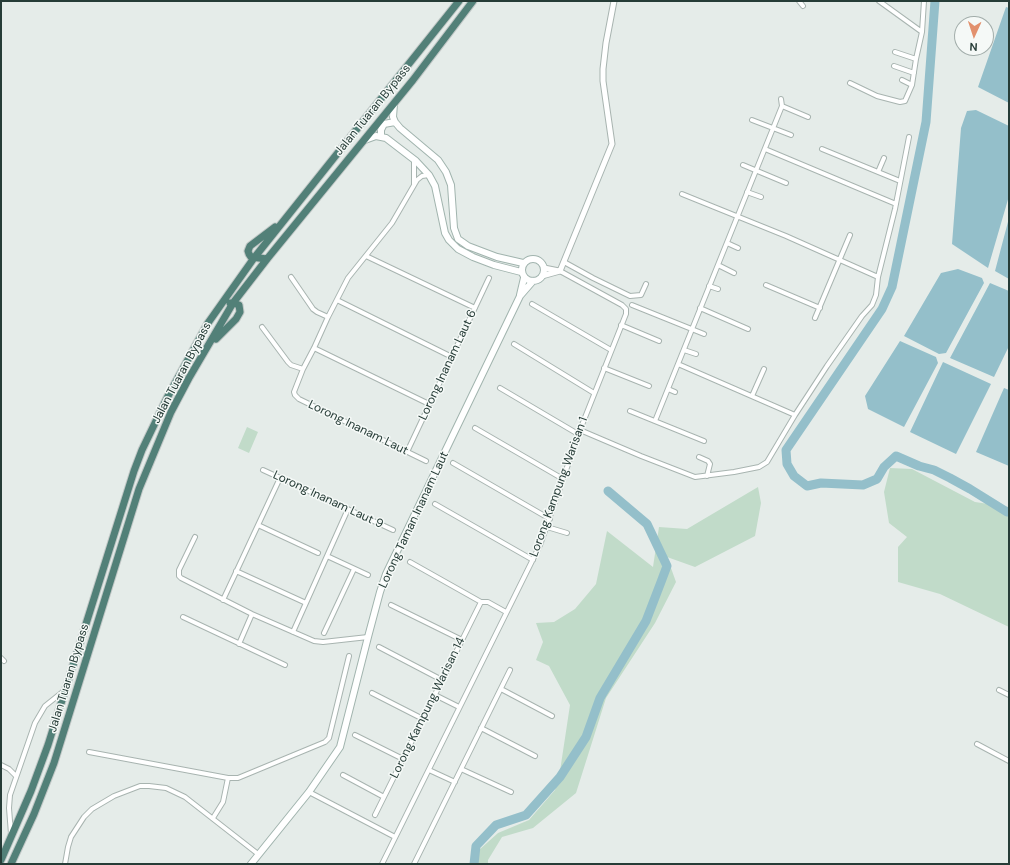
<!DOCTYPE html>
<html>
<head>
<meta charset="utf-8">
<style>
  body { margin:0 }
  #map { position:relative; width:1010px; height:865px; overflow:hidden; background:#e5ece9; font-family:"DM Sans",sans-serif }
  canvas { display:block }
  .frame { position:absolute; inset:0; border:2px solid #263c37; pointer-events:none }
  .north { position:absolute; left:954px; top:16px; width:40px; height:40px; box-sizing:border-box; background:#f5f9f7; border:1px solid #a2adaa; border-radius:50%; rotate:183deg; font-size:11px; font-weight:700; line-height:16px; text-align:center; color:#263c37 }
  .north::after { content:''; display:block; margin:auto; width:14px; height:18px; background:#e2916e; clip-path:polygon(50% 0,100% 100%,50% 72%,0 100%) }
</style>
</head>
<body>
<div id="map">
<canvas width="1010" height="865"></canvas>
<div class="frame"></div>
<div class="north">N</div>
</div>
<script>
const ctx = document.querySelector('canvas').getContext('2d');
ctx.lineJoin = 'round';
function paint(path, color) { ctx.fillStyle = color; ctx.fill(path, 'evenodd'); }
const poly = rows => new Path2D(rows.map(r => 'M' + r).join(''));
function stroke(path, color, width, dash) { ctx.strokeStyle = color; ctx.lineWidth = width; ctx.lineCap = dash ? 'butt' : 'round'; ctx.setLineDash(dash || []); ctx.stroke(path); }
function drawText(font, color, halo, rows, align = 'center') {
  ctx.font = font + ' "DM Sans",sans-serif'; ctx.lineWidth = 3; ctx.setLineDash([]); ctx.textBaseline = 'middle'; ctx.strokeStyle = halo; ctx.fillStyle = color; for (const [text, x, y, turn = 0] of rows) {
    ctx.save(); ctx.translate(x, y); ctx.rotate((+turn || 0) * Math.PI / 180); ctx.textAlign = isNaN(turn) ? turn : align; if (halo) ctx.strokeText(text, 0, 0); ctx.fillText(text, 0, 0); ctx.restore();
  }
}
paint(poly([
  [247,427,258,432,249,453,238,448],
  [890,468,912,469,975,502,1009,507,1009,627,940,594,898,582,898,547,907,537,889,523,884,492],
  [758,487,761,503,755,536,695,567,667,557,676,582,655,623,606,698,576,793,533,828,502,837,488,860,488,864,469,864,479,850,498,833,529,820,555,790,560,771,570,705,549,666,536,660,543,642,536,623,554,622,575,609,596,584,607,531,653,567,659,527,687,529]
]), '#c1dbc9');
paint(poly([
  [1006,7,1009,8,1009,103,978,87],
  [976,110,1009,126,1009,196,988,268,952,244,961,128,967,111],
  [1009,218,1009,279,995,271],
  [958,269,982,278,984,283,946,353,939,354,904,336,941,273],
  [990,283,1009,291,1009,346,994,377,950,358],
  [900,341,936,357,938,363,904,427,868,409,865,396],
  [943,362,991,384,956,454,910,432],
  [1004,388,1009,390,1009,466,976,452]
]), '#94bfca');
stroke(poly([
  [935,1,926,122,892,287,882,309,786,450,787,464,794,476,807,486,821,483,863,485,877,479,884,467,896,456,919,466,934,470,950,478,970,489,1007,512,1009,512],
  [474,864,476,846,496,825,526,815,560,777,586,737,600,698,646,621,661,582,667,566,647,524,608,491]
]), '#94bfca', 9);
const minor = poly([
  [799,1,803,6],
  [922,32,924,1],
  [895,52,916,59],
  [894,66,914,73],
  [902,80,912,85],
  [850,83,877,96,900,102,905,101,912,85,916,59,922,32,879,1],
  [782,106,808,117],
  [752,120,791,135],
  [765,149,896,204],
  [822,149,900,181],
  [743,165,786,183],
  [878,172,884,158],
  [414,184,414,159],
  [747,192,761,197],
  [682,194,786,236,878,277],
  [727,243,738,248],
  [366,256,475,308],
  [564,262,593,278,630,296,641,295,646,284],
  [718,265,734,273],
  [291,277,313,309,317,312,328,317],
  [766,285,820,308],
  [709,286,718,289],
  [337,300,452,357],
  [532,304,611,350],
  [632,305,704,334],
  [700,308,748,329],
  [815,318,850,235],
  [621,325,659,341],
  [262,327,288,362,291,365,303,369],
  [514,344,594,393],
  [314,348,429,404],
  [684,350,696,354],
  [678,364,795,415],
  [604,368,649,386],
  [500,388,578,434],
  [668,389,675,392],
  [752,396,764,369],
  [630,411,704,441],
  [655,421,782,106,781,99],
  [475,428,563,479],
  [580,430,641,456,695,477,734,472,759,467,767,462,795,415,827,366,862,316,872,305,876,295,878,277,895,209,909,137],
  [407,452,489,278],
  [699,457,708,461,710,464,707,476],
  [426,461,299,399,295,395,294,392,303,369,314,348,328,317,348,278,392,223,417,180,422,176,429,175],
  [453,463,550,519],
  [263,470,393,530],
  [435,504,533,560],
  [258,525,318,553],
  [547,527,567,533],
  [195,537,179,570,179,576,181,578,252,614,314,641,323,642,368,637],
  [327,556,368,575],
  [410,562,481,602,488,602,506,612],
  [236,571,306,603],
  [223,600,280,478],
  [391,605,462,640],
  [183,617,285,665],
  [293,632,348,509],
  [324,633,354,569],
  [239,644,252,614],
  [379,647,442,680],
  [1,658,4,661],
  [501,689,552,716],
  [999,690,1009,695],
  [372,693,423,719],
  [435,695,459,707],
  [481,728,535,756],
  [355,735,403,759],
  [977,744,1009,761],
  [89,752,228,778,238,778,325,742,329,738,349,656],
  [1,765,9,769,16,776],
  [461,769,511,792],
  [429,770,455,782],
  [343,775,384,797],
  [309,792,395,837],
  [375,815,481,602],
  [213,818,223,802,228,778],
  [11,834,9,808,10,795,35,723,45,706,65,690],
  [65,864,68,847,71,837,84,817,92,809,114,796,140,786,149,786,166,788,185,797,258,854],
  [382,864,540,545,580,430,626,314,626,309,622,305,560,271],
  [414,864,510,670]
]);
const tertiary = poly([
  [544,268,559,271],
  [560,271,612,144,603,81,603,69,606,43,614,1],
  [542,276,560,271]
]);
const secondary = poly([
  [394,104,393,117,395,122,400,128,438,160,446,172,451,185,454,228,458,239,468,246,497,257,523,263],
  [381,136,381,130,384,124,395,122],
  [365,140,376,136,386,138,416,161,429,175,435,186,445,233,449,240,458,249,473,257,494,265,521,272],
  '522 270a11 11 0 1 1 22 0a11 11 0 1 1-22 0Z',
  [520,295,524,278],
  [251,864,309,792,340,747,368,637,380,592,386,574,520,296,533,281]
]);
const trunk = poly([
  [267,259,251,257,249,254,248,251,250,246,275,227],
  [216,339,236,319,240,312,239,305,233,303,230,303],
  [1,860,31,791,48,745,134,471,142,450,167,398,208,323,254,258,459,1],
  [11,864,34,814,54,763,139,489,171,412,189,378,233,303,267,259,413,80,473,1]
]);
stroke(minor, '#a8b4b0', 6);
stroke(tertiary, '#a8b4b0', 7);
stroke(secondary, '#a1b4ae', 8);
stroke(trunk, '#c2c8c7', 9);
stroke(minor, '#fff', 4);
stroke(tertiary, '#fff', 5);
stroke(secondary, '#fff', 6);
stroke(trunk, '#528078', 7);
drawText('12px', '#263c37', '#f5f9f7', [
  ["Jalan Tuaran Bypass",373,110,-51],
  ["Lorong Inanam Laut 6",448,365,-65],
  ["Jalan Tuaran Bypass",182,373,-62],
  ["Lorong Inanam Laut",358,428,26],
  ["Lorong Kampung Warisan 1",559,487,-70],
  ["Lorong Inanam Laut 9",328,500,25],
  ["Lorong Taman Inanam Laut",414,520,-65],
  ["Jalan Tuaran Bypass",69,678,-73],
  ["Lorong Kampung Warisan 14",428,708,-64]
]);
</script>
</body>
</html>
